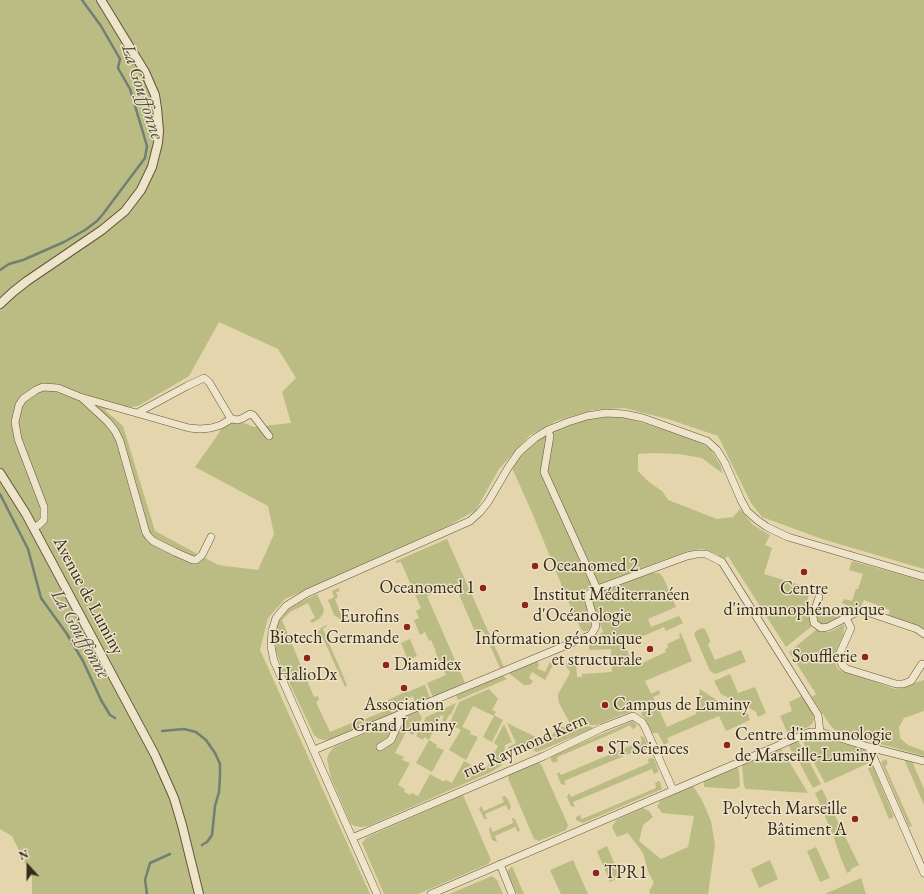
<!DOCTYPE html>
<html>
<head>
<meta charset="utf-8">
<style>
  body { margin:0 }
  #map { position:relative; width:924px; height:894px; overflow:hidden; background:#e4d5ac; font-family:"EB Garamond",serif }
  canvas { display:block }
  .north { position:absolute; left:8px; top:846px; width:40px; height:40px; -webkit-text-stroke:3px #ede4c9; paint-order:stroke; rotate:339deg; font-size:11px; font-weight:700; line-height:16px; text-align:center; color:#382a19 }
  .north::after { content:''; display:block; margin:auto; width:14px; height:18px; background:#382a19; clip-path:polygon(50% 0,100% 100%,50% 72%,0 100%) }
</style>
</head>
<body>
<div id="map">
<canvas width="924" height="894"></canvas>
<div class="north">N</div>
</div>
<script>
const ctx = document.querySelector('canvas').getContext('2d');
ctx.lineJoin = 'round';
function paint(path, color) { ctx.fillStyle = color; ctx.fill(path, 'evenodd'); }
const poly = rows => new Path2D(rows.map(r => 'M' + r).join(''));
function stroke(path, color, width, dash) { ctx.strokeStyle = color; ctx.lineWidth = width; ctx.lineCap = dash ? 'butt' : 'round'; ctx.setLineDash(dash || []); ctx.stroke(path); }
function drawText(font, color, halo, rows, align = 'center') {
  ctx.font = font + ' "EB Garamond",serif'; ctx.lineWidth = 3; ctx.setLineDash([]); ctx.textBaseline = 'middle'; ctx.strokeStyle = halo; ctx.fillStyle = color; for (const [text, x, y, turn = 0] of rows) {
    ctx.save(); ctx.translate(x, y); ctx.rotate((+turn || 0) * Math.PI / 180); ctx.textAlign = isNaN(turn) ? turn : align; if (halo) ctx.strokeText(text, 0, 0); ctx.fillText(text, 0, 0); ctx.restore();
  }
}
paint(poly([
  [0,0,924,0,924,569,822,539,762,517,751,503,718,436,668,419,624,408,593,410,556,421,530,435,499,469,476,510,448,526,285,599,268,618,260,650,370,894,32,894,32,877,12,836,0,829],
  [219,322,278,349,296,378,282,392,291,423,254,427,225,416,219,433,195,467,268,506,274,534,258,570,218,565,155,531,123,426,105,410,138,406,189,376],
  [616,416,637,421,672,432,700,442,711,450,721,466,722,473,702,458,679,454,655,453,638,454,638,471,649,482,662,491,668,500,717,519,733,517,740,509,753,525,770,535,765,545,772,548,764,574,800,585,800,589,810,591,806,605,812,607,809,615,810,621,812,626,786,647,728,556,723,560,717,554,702,549,688,551,581,591,590,618,591,627,587,631,582,631,573,613,533,515,512,468,526,450,538,439,552,431,585,419],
  [447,539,504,667,500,668,484,632,476,634,455,585,427,596,465,683,433,697,427,683,446,675,435,651,436,651,431,640,429,641,425,632,420,635,414,620,419,618,416,611,421,608,401,562,395,563,396,561],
  [852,561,924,581,924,628,888,616,890,610,864,600,861,606,852,609,829,623,824,625,820,623,817,620,816,615,818,610,838,615,840,610,844,611,847,609,847,605,842,603,844,599,852,601,856,589,858,589,863,574,849,570],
  [651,573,659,573,663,577,676,607,648,619,651,627,679,616,683,623,666,631,664,627,625,644,632,663,637,662,638,665,666,652,665,649,668,648,667,644,680,638,679,634,681,633,692,661,645,681,651,694,659,690,660,694,653,697,667,727,696,714,700,689,718,701,748,714,750,720,726,731,719,716,667,738,669,742,664,745,658,733,652,733,645,718,641,715,643,707,641,704,631,712,621,715,597,725,571,725,559,703,558,698,558,694,569,675,570,671,567,668,566,663,576,663,577,677,582,677,582,674,612,672,611,649,589,650,589,645,603,640,600,634,603,632,591,600,594,594],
  [338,588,340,591,336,592,338,597,335,599,343,619,346,619,348,623,346,623,334,615,328,600,334,597,332,591],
  [317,594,324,609,323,614,319,619,312,623,310,620,315,618,308,603,290,612,282,620,314,697,318,696,319,700,316,702,330,732,359,720,360,721,400,705,401,709,415,703,413,696,391,706,388,700,407,691,408,692,424,685,425,685,430,698,332,739,325,740,319,739,314,735,281,665,276,651,275,638,276,628,279,621,288,610,301,602],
  [844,624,844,629,843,636,836,651,834,660,838,669,895,689,924,680,924,711,904,718,899,727,900,738,908,745,924,751,924,756,837,732,830,725,812,697,816,694,789,652,817,629,819,631,830,632],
  [326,625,327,626,323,629,347,685,345,687,323,638,318,640,318,632,321,628],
  [702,628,705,629,710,640,710,642,708,645,715,660,741,650,746,662,718,673,715,674,710,671,694,634,696,631],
  [410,639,417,656,408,660,401,643],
  [537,661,539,665,537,668,545,672,550,662,555,661,559,662,558,667,553,665,545,680,532,672,529,678,533,681,530,685,524,685,510,674,510,672],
  [730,674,738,693,755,687,766,713,758,717,756,712,748,707,721,694,714,681],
  [502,675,507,679,458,700,456,695],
  [489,689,498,699,492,710,496,712,494,715,503,720,492,742,483,737,494,716,473,706,462,727,471,731,470,734,478,737,466,760,449,750,461,730,449,724,459,702],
  [802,696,813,714,814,719,812,724,808,727,788,734,780,716,792,711,789,702],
  [456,703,451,715,450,714,445,722,442,720,444,716,441,715,429,740,437,745,436,747,444,750,432,772,416,763,429,740,424,737,423,740,416,736,426,717],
  [418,711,422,718,413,735,406,732,395,753,404,757,402,760,410,763,398,785,405,789,404,792,410,795,412,793,418,796,430,774,444,782,445,780,452,783,464,761,478,769,480,765,487,767,498,746,494,743,504,724,512,742,505,745,503,763,501,766,491,772,368,826,362,827,355,826,351,824,331,778,327,759,329,753,334,747],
  [633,721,637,725,635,728,632,729,630,725,620,730,558,757,557,758,558,761,554,763,551,761,551,756,555,754],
  [507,723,542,740,546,734,552,735,559,726,570,728,589,726,594,728,537,752,523,746,510,751,508,747,516,743],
  [640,736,644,737,648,747,644,751,643,748,564,781,566,785,561,784,557,774,559,772,561,775,642,741],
  [819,737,864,749,871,762,825,783,804,744,804,738],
  [796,740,800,744,821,784,813,788,798,760,790,749,789,745,791,743],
  [781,748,808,793,746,789,744,786,742,766,745,763],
  [651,758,654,759,658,769,658,772,654,774,652,769,573,802,575,807,571,806,567,797,569,793,571,797,649,763,648,759],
  [886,759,888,764,885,766,912,826,909,827,881,762],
  [904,759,912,761,924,789,924,805],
  [537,762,541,764,568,825,566,830,539,841,534,839,508,778,509,774],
  [737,766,739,771,740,786,735,789,704,787,704,780],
  [873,766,894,817,889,819,868,768],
  [659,781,660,782,662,789,583,823,576,820,576,817,580,815,582,819,656,788,655,783],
  [693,786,702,800,711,821,715,845,708,894,650,894,649,891,654,883,648,871,643,853,628,833,617,837,612,827,616,820,643,808,649,811,653,817,643,825,639,841,661,859,688,847,694,816,662,813,657,806,661,800],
  [822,789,859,865,851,869,851,871,847,873,840,856,833,835,815,793],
  [463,795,491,860,488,864,418,894,384,894,362,843,367,837],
  [505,796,507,798,511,806,510,809,508,810,506,805,485,814,487,819,484,819,479,808,481,806,484,811,504,802,502,797],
  [512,818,515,819,520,830,518,832,515,827,495,836,497,842,492,840,489,829,490,827,493,832,513,823],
  [607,846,620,877,610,882,597,851],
  [816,847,830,878,820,882,807,851],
  [573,860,588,894,561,894,550,870],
  [770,860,778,879,759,888,751,869],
  [512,866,524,894,517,894,507,872],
  [492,876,497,880,503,894,449,894],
  [861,878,866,894,825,894]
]), '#bbbb84');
stroke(poly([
  [0,270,9,264,23,260,64,242,85,230,97,221,103,214,145,158,147,146,130,89,118,68,120,59,101,26,82,0],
  [0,494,28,549,41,598,67,634,83,661,101,700,110,715,115,718],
  [162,731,184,729,196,732,206,740,215,753,220,764,220,776,219,792,215,806,212,835,207,842,202,845],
  [147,894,145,880,150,863,170,854]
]), '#717f74', 2.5);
const minor = poly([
  [82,398,108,422,115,431,120,441,146,533,149,537,153,541,175,552,193,560,196,560,202,555,211,537],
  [137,413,187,386,204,378,209,382,231,419,238,420,243,418,250,414,253,415,269,436],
  [548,430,550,436,544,472,597,589],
  [34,528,40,524,44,520,44,507,18,439,15,422,19,405,23,399,36,390,43,387,58,388,80,397,189,428,200,429,211,428,221,425,231,419],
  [819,597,813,616,814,623,821,628,828,627,861,610,917,629,924,634],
  [846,618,851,628,839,655,842,665,847,669,896,684,903,684,911,681,922,664],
  [380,747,391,740,403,713],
  [869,747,924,873],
  [314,750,591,635,596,626,588,599,589,594,592,591,687,556,697,554,706,554,722,562,818,715,820,732],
  [352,838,544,756,602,728,633,716,642,722,645,727,673,790],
  [500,864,512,894],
  [377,894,274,661,271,646,272,631,276,618,286,606,307,593,470,521,480,512,488,502,508,468,519,452,535,438,548,430,568,422,587,416,606,413,624,414,643,418,707,441,717,450,725,463,741,500,747,511,757,520,767,527,788,537,924,577],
  [431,894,810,732,820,732,869,747,924,761]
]);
const tertiary = poly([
  [0,304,13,292,27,281,102,230,125,211,141,190,152,167,158,143,159,131,157,108,155,95,145,72,101,0],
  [0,473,26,514,155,755,174,798,182,825,199,894]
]);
stroke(minor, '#63553e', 8);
stroke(tertiary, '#63553e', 10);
stroke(minor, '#ede4c9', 7);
stroke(tertiary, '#ede4c9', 8);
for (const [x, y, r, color] of [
  [535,566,4,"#8f2418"],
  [804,572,4,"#8f2418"],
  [483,588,4,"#8f2418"],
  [525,605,4,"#8f2418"],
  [407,627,4,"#8f2418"],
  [650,649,4,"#8f2418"],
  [865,657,4,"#8f2418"],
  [307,658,4,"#8f2418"],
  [386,665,4,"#8f2418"],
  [404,688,4,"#8f2418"],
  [605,705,4,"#8f2418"],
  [727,745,4,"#8f2418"],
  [600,749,4,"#8f2418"],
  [855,819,4,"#8f2418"],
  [596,873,4,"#8f2418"]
]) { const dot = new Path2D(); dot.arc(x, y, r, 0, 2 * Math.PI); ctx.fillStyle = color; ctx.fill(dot); stroke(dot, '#ede4c9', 1.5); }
drawText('18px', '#382a19', '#ede4c9', [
  ["Oceanomed 2",543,566],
  ["Oceanomed 1",475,588,"right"],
  ["Centre",804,589,"center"],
  ["d'immunophénomique",804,610,"center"],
  ["Institut Méditerranéen",533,595],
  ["d'Océanologie",533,616],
  ["Eurofins",399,617,"right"],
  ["Biotech Germande",399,638,"right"],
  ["Information génomique",642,639,"right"],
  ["et structurale",642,660,"right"],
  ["Soufflerie",857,657,"right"],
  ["Diamidex",394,665],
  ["HalioDx",307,675,"center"],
  ["Association",404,705,"center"],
  ["Grand Luminy",404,726,"center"],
  ["Campus de Luminy",613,705],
  ["Centre d'immunologie",735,735],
  ["de Marseille-Luminy",735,756],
  ["ST Sciences",608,749],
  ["Polytech Marseille",847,809,"right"],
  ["Bâtiment A",847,830,"right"],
  ["TPR1",604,873]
], 'left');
drawText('18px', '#382a19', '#ede4c9', [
  ["Avenue de Luminy",88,596,62],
  ["rue Raymond Kern",525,746,-24]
]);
drawText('italic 19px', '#504d3f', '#ede4c9', [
  ["La Gouffonne",142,92,72],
  ["La Gouffonne",80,634,60]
]);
</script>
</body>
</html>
